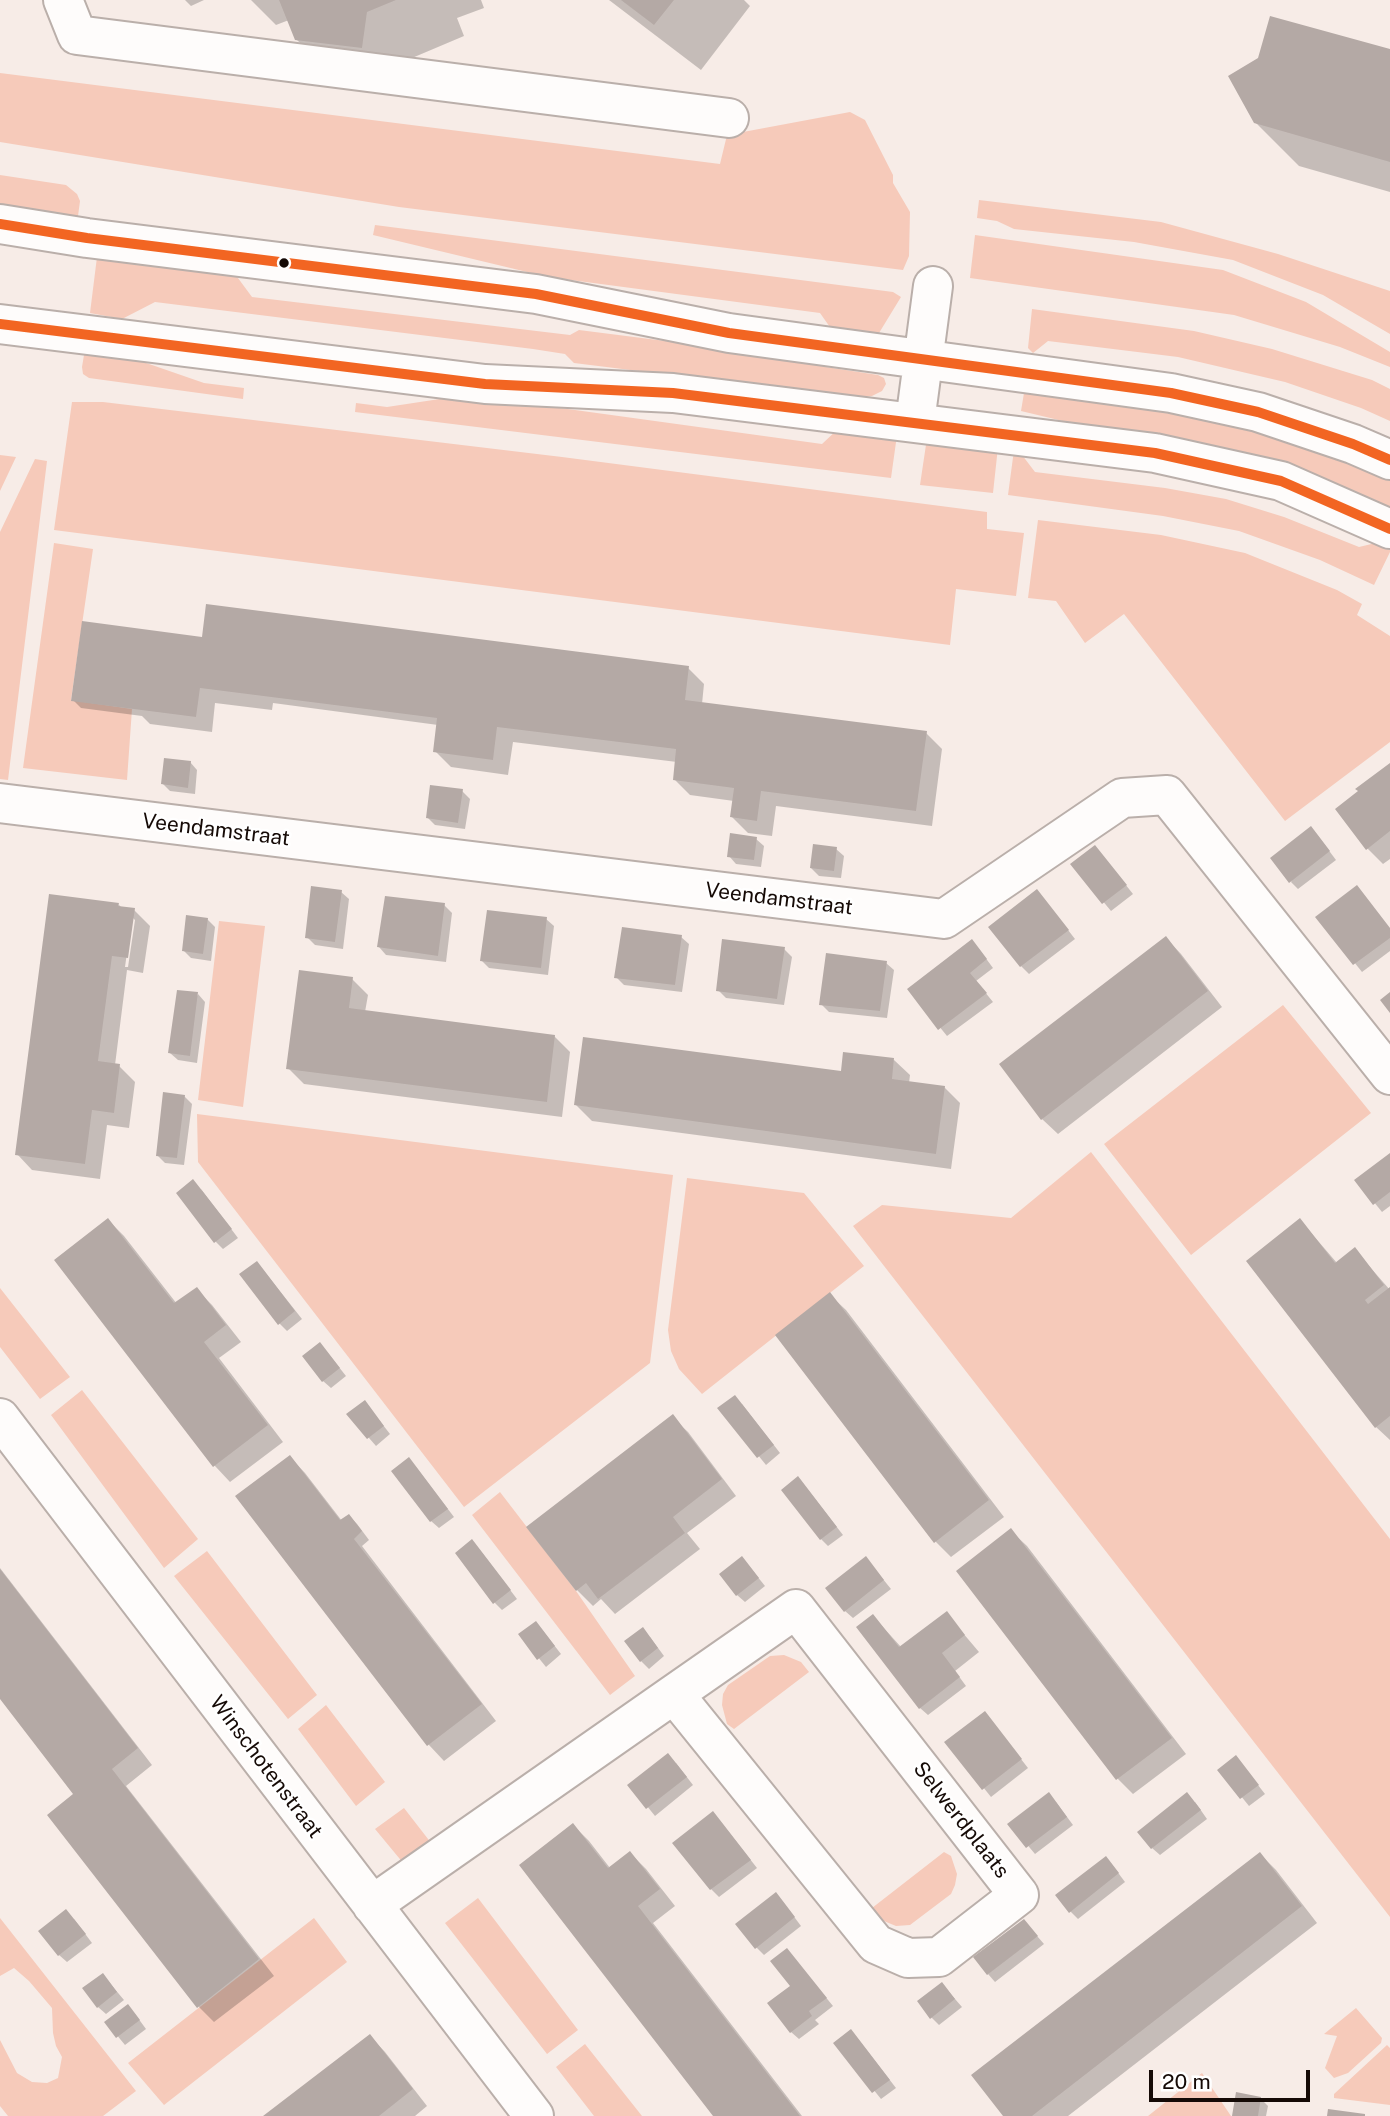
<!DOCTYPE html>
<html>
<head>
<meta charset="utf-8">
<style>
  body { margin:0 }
  #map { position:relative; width:1390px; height:2116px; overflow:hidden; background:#f7ece7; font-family:"Public Sans",sans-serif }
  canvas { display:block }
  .scale { position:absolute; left:1149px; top:2070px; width:161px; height:32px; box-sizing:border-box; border:4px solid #150a06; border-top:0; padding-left:9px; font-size:21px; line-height:24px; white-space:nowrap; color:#150a06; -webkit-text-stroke:5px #fff; paint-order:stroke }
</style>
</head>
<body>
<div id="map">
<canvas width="1390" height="2116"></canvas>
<div class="scale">20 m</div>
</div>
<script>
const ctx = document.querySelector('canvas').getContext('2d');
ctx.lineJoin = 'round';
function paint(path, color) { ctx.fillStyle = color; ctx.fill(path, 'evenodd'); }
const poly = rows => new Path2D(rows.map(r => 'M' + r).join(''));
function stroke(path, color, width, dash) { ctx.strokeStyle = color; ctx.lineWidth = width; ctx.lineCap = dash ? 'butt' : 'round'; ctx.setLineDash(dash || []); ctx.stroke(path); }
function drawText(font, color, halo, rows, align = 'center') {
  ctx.font = font + ' "Public Sans",sans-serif'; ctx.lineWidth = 5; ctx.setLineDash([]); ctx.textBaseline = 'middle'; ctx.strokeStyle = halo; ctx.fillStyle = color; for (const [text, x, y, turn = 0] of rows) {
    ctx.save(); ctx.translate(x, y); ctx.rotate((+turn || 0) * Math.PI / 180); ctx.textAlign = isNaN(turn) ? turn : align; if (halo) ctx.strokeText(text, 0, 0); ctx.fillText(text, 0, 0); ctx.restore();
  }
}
paint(poly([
  [0,73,720,164,727,135,850,112,865,120,893,175,893,183,910,212,909,256,903,270,399,207,0,142],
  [0,175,66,185,77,194,80,201,78,216,0,207],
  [979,200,1161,222,1278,254,1390,291,1390,334,1323,295,1233,260,1134,242,1014,229,997,221,977,218],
  [375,225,893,292,901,297,879,333,864,331,863,334,832,330,820,313,548,277,373,235],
  [975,235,1223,270,1306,302,1390,352,1390,367,1340,347,1234,315,970,278],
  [97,257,235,274,252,297,570,335,579,330,799,358,826,367,878,375,884,378,886,384,882,391,872,396,857,398,574,363,565,354,533,349,155,302,122,319,90,313],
  [1032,309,1194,331,1272,349,1372,380,1390,389,1390,421,1361,408,1285,382,1178,357,1048,341,1033,353,1028,348],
  [85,349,126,356,204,383,244,388,243,399,89,378,83,374,82,367],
  [1025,387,1140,402,1261,429,1366,467,1390,479,1390,509,1330,481,1250,455,1092,428,1021,411],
  [466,395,822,444,838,429,897,435,891,478,355,412,356,403,387,407],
  [72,402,103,402,562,457,987,512,987,529,1024,533,1016,596,956,589,950,645,54,530],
  [927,438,998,447,993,493,920,485],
  [1014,450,1019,451,1035,472,1165,488,1226,499,1284,517,1359,547,1384,541,1390,543,1390,552,1374,585,1320,560,1239,531,1163,516,1008,495],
  [0,455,16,457,0,491],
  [35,459,47,461,8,780,0,779,0,532],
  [1038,520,1161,535,1245,553,1337,590,1362,604,1357,615,1390,636,1390,742,1285,821,1124,614,1085,643,1056,601,1028,598],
  [54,543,93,549,71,700,132,709,127,780,23,768],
  [219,921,265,926,243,1107,198,1100],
  [1283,1005,1371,1113,1191,1255,1104,1144],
  [197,1114,673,1175,650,1363,464,1507,198,1162],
  [1091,1152,1390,1539,1390,1917,853,1226,882,1205,1011,1218],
  [687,1178,804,1193,864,1266,702,1394,679,1369,671,1351,668,1330],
  [0,1288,70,1377,40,1399,0,1347],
  [82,1390,198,1539,164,1568,51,1415],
  [500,1492,576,1591,635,1676,610,1695,472,1515],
  [207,1551,317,1695,288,1719,174,1576],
  [784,1655,801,1662,809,1672,734,1729,727,1724,722,1705,723,1694,728,1685,770,1656],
  [326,1705,385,1782,356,1806,298,1729],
  [404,1808,435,1848,404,1864,375,1829],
  [944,1852,951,1856,957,1874,955,1885,951,1894,910,1925,896,1926,879,1919,872,1908],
  [478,1898,578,2030,547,2054,445,1923],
  [0,1918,136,2091,103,2116,8,2116,0,2106,0,2040,17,2073,32,2082,47,2083,58,2078,62,2057,56,2046,53,2033,52,2008,29,1981,14,1968,0,1976],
  [314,1918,347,1962,164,2105,128,2063],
  [1356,2008,1382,2038,1381,2043,1348,2073,1334,2078,1325,2068,1337,2036,1324,2034],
  [585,2044,642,2116,594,2116,556,2067],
  [1387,2045,1390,2048,1390,2105,1334,2098,1334,2094],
  [1202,2073,1231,2116,1148,2116]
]), '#f6caba');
paint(poly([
  [185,0,204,0,191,6],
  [251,0,481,0,484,8,457,18,464,36,412,58,407,93,343,85,296,39,289,20,276,25],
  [609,0,744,0,750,6,701,70],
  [1390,51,1390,192,1299,166,1255,122],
  [203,639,688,668,704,684,702,704,926,733,942,749,932,826,776,806,772,836,748,833,732,817,734,801,690,795,674,779,677,762,513,742,508,775,451,767,435,751,438,725,273,703,272,710,215,703,212,732,150,724,142,716,81,708,73,700],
  [190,762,197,770,195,794,170,791,162,783],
  [1390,765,1390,859,1383,864,1367,848],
  [462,791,470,799,465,829,435,825,428,818],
  [1318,836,1336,860,1298,889,1291,882],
  [756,839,764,846,761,867,736,864,729,856],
  [836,849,844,856,841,878,819,876,811,868],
  [1102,855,1133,894,1111,911,1072,864],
  [341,892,349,899,343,949,315,945,307,937],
  [1044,899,1075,939,1029,974,1021,966],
  [118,904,122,908,134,910,150,926,143,973,127,970,115,1065,119,1066,135,1082,129,1128,107,1125,100,1179,32,1170,17,1154],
  [132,917,135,920,128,967,125,967],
  [444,905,452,913,446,962,386,955,379,947],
  [1318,917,1390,928,1390,951,1362,972],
  [207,919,215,927,211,961,191,958,183,950],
  [546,919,554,926,548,975,489,968,481,960],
  [681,937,689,944,682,992,624,985,616,977],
  [1166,938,1181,954,1222,1007,1058,1134,1042,1119],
  [784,949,792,957,784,1005,726,998,718,990],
  [979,949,993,968,976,981,993,1002,947,1036,909,989],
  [886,963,894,970,887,1018,829,1012,821,1004],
  [352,979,368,995,365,1012,554,1036,570,1052,562,1117,304,1084,288,1068],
  [198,994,205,1002,197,1063,178,1060,170,1053],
  [894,1060,910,1075,909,1083,944,1087,960,1103,951,1169,592,1121,576,1105,842,1073],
  [184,1096,192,1104,184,1165,165,1163,157,1155],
  [1390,1155,1390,1206,1382,1212,1356,1180],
  [201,1189,238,1238,223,1249,216,1242],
  [108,1220,124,1236,177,1304,196,1289,212,1305,241,1342,219,1358,283,1442,230,1482,215,1466,56,1260],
  [1300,1220,1337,1263,1355,1250,1390,1290,1390,1440,1376,1427],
  [264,1271,302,1319,287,1331,279,1323],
  [830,1295,846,1310,1004,1517,951,1557,936,1542],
  [327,1352,346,1376,331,1388,323,1381],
  [365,1402,390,1434,376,1446,349,1415],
  [742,1404,780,1453,766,1465,720,1408],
  [672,1417,688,1432,736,1496,687,1533,700,1549,615,1614,601,1599,593,1606,577,1590,529,1527],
  [290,1457,305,1473,342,1521,349,1516,357,1524,369,1540,362,1546,496,1721,444,1761,429,1745,238,1496],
  [416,1467,454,1517,439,1528,431,1521],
  [805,1486,843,1535,828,1546,821,1539],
  [1011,1531,1027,1546,1186,1754,1133,1794,1118,1779],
  [479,1549,517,1599,502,1610,495,1603],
  [866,1558,891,1589,853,1618,845,1611],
  [749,1566,765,1586,745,1602,737,1595],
  [0,1568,152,1765,126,1786,274,1976,214,2022,199,2007,76,1794,0,1696],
  [946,1613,979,1652,955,1671,966,1686,928,1715,920,1708,873,1616,901,1647],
  [543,1631,561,1654,546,1667,520,1635],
  [650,1637,664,1656,649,1669,641,1661],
  [985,1713,1028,1768,991,1797,947,1742],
  [1236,1757,1265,1794,1249,1806,1220,1770],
  [676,1763,693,1785,655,1816,630,1785],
  [1056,1802,1073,1825,1035,1854,1010,1824],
  [1195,1802,1207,1819,1160,1855,1152,1848],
  [720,1821,757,1868,719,1897,711,1889],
  [573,1825,589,1841,610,1868,630,1853,646,1869,675,1906,653,1923,802,2116,716,2116],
  [1260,1854,1276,1870,1317,1923,1068,2116,1005,2116],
  [1113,1866,1125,1882,1078,1919,1070,1911],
  [783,1902,801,1926,764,1955,756,1947],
  [74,1919,92,1943,67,1962,59,1955],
  [1031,1929,1044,1944,995,1982,988,1974],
  [787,1950,833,2006,815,2020,819,2024,799,2039,791,2032,792,1987],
  [103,1975,124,2000,106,2014,98,2007],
  [942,1984,962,2007,939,2025,931,2017],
  [135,2014,146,2029,125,2045,106,2022],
  [370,2036,385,2052,427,2106,415,2116,266,2116],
  [858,2039,896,2088,881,2099,836,2043],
  [1260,2098,1268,2106,1266,2116,1234,2116]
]), '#0003');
paint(poly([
  [279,0,396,0,367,12,362,48,295,40],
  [621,0,674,0,654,25],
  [1270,16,1390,49,1390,162,1254,123,1228,76,1258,58],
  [206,604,689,666,685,700,927,731,916,811,761,791,757,821,730,817,734,788,673,780,676,749,497,727,493,760,433,752,437,718,200,688,196,717,71,701,82,621,202,637],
  [164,758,191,761,188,788,161,784],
  [1390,763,1390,831,1366,850,1335,809,1358,791,1355,789],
  [430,785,463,789,458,823,426,818],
  [1311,826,1330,851,1289,883,1270,858],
  [730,833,757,837,754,860,727,857],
  [813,844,837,847,834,871,810,868],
  [1095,845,1127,885,1102,904,1070,864],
  [1357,885,1390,928,1390,938,1353,965,1315,917],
  [311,886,342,890,335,942,305,938],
  [1037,889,1069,930,1020,967,988,927],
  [49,894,119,903,118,906,135,908,128,958,112,956,98,1061,120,1064,114,1113,92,1110,85,1164,15,1155],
  [385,896,445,903,438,956,377,947],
  [487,910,547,917,541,968,480,961],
  [186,915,208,918,203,954,182,951],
  [622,927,682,935,675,985,614,978],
  [1166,936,1208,991,1041,1120,999,1064],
  [722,939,785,947,777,999,716,991],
  [972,939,987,959,970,973,987,993,938,1030,907,989],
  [826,953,887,961,880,1011,819,1005],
  [299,970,353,977,349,1008,555,1035,547,1102,286,1069],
  [177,990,198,992,190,1056,168,1053],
  [1390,992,1390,1013,1380,1000],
  [583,1037,841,1071,843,1052,894,1058,892,1079,945,1086,936,1154,574,1105],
  [163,1092,185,1095,177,1158,156,1156],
  [1390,1153,1390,1192,1373,1205,1354,1180],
  [193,1179,232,1229,214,1243,176,1193],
  [108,1218,174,1303,197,1287,226,1325,204,1342,268,1425,213,1467,54,1260],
  [1300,1218,1335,1263,1355,1247,1384,1285,1365,1300,1368,1304,1390,1287,1390,1416,1375,1428,1246,1261],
  [257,1261,295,1311,278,1325,239,1274],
  [830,1292,989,1500,934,1543,775,1335],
  [320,1342,340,1368,322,1382,302,1356],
  [735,1395,774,1445,757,1458,717,1408],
  [365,1400,384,1426,367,1439,346,1414],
  [673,1414,722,1479,673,1517,685,1533,598,1599,586,1583,576,1591,526,1527],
  [290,1455,340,1520,349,1514,362,1531,354,1539,482,1704,427,1746,235,1496],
  [409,1457,448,1509,430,1522,391,1471],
  [798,1476,837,1527,820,1540,781,1490],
  [1011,1528,1172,1738,1116,1780,956,1571],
  [472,1539,511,1590,493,1604,455,1553],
  [742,1556,759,1578,736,1596,719,1574],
  [866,1556,884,1580,844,1612,825,1588],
  [0,1569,138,1748,112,1769,259,1959,197,2008,47,1815,73,1794,0,1699],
  [947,1611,965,1635,942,1653,960,1677,919,1709,856,1627,873,1614,899,1647],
  [536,1621,555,1646,537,1660,518,1634],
  [643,1627,658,1648,640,1662,624,1641],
  [985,1711,1022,1759,982,1790,944,1742],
  [668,1753,687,1777,646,1809,627,1785],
  [1236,1755,1259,1785,1240,1799,1217,1770],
  [1049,1792,1067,1817,1026,1848,1007,1824],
  [1187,1792,1201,1810,1151,1849,1137,1832],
  [713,1811,751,1860,710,1890,672,1843],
  [573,1823,608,1868,630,1851,660,1889,638,1906,800,2116,713,2116,552,1908,519,1865],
  [1260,1852,1302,1906,1032,2116,1003,2116,971,2075],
  [1106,1856,1119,1873,1069,1913,1055,1895],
  [776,1892,795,1917,755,1949,735,1924],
  [66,1909,86,1934,58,1956,38,1931],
  [1024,1919,1038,1936,987,1975,973,1957],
  [787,1948,827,1998,809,2011,812,2016,790,2033,767,2003,790,1986,770,1961],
  [103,1973,117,1992,97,2008,82,1988],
  [942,1982,955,1999,930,2019,917,2001],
  [128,2004,140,2020,116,2038,104,2022],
  [851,2029,890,2080,872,2093,833,2043],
  [370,2034,413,2089,379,2116,263,2116],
  [1236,2092,1261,2097,1258,2116,1232,2116],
  [1328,2109,1365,2114,1365,2116,1327,2116]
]), '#b4a9a5');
const minor = poly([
  [63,0,77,35,729,118],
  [0,224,87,238,536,294,729,333,1171,393,1258,412,1353,444,1390,460],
  [0,324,485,384,673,393,1155,453,1281,481,1390,529],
  [915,422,933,286],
  [0,803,944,919,1122,798,1167,795,1390,1075],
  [0,1418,534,2116],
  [372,1905,674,1694,876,1944,908,1958,939,1957,1019,1895,796,1609,674,1694]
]);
stroke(minor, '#baafaa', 42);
stroke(minor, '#fefcfb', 38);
stroke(poly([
  [0,224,87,238,536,294,729,333,1171,393,1258,412,1353,444,1390,460],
  [0,324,485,384,673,393,1155,453,1281,481,1390,529]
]), '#f26522', 10);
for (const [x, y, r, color] of [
  [284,263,6,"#150a06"]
]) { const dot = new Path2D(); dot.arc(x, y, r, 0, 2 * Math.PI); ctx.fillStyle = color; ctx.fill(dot); stroke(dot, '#fff', 2.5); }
drawText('21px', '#150a06', '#fff', [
  ["Veendamstraat",216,830,7],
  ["Veendamstraat",779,899,7],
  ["Winschotenstraat",266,1767,53],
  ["Selwerdplaats",961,1820,52]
]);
</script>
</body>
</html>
